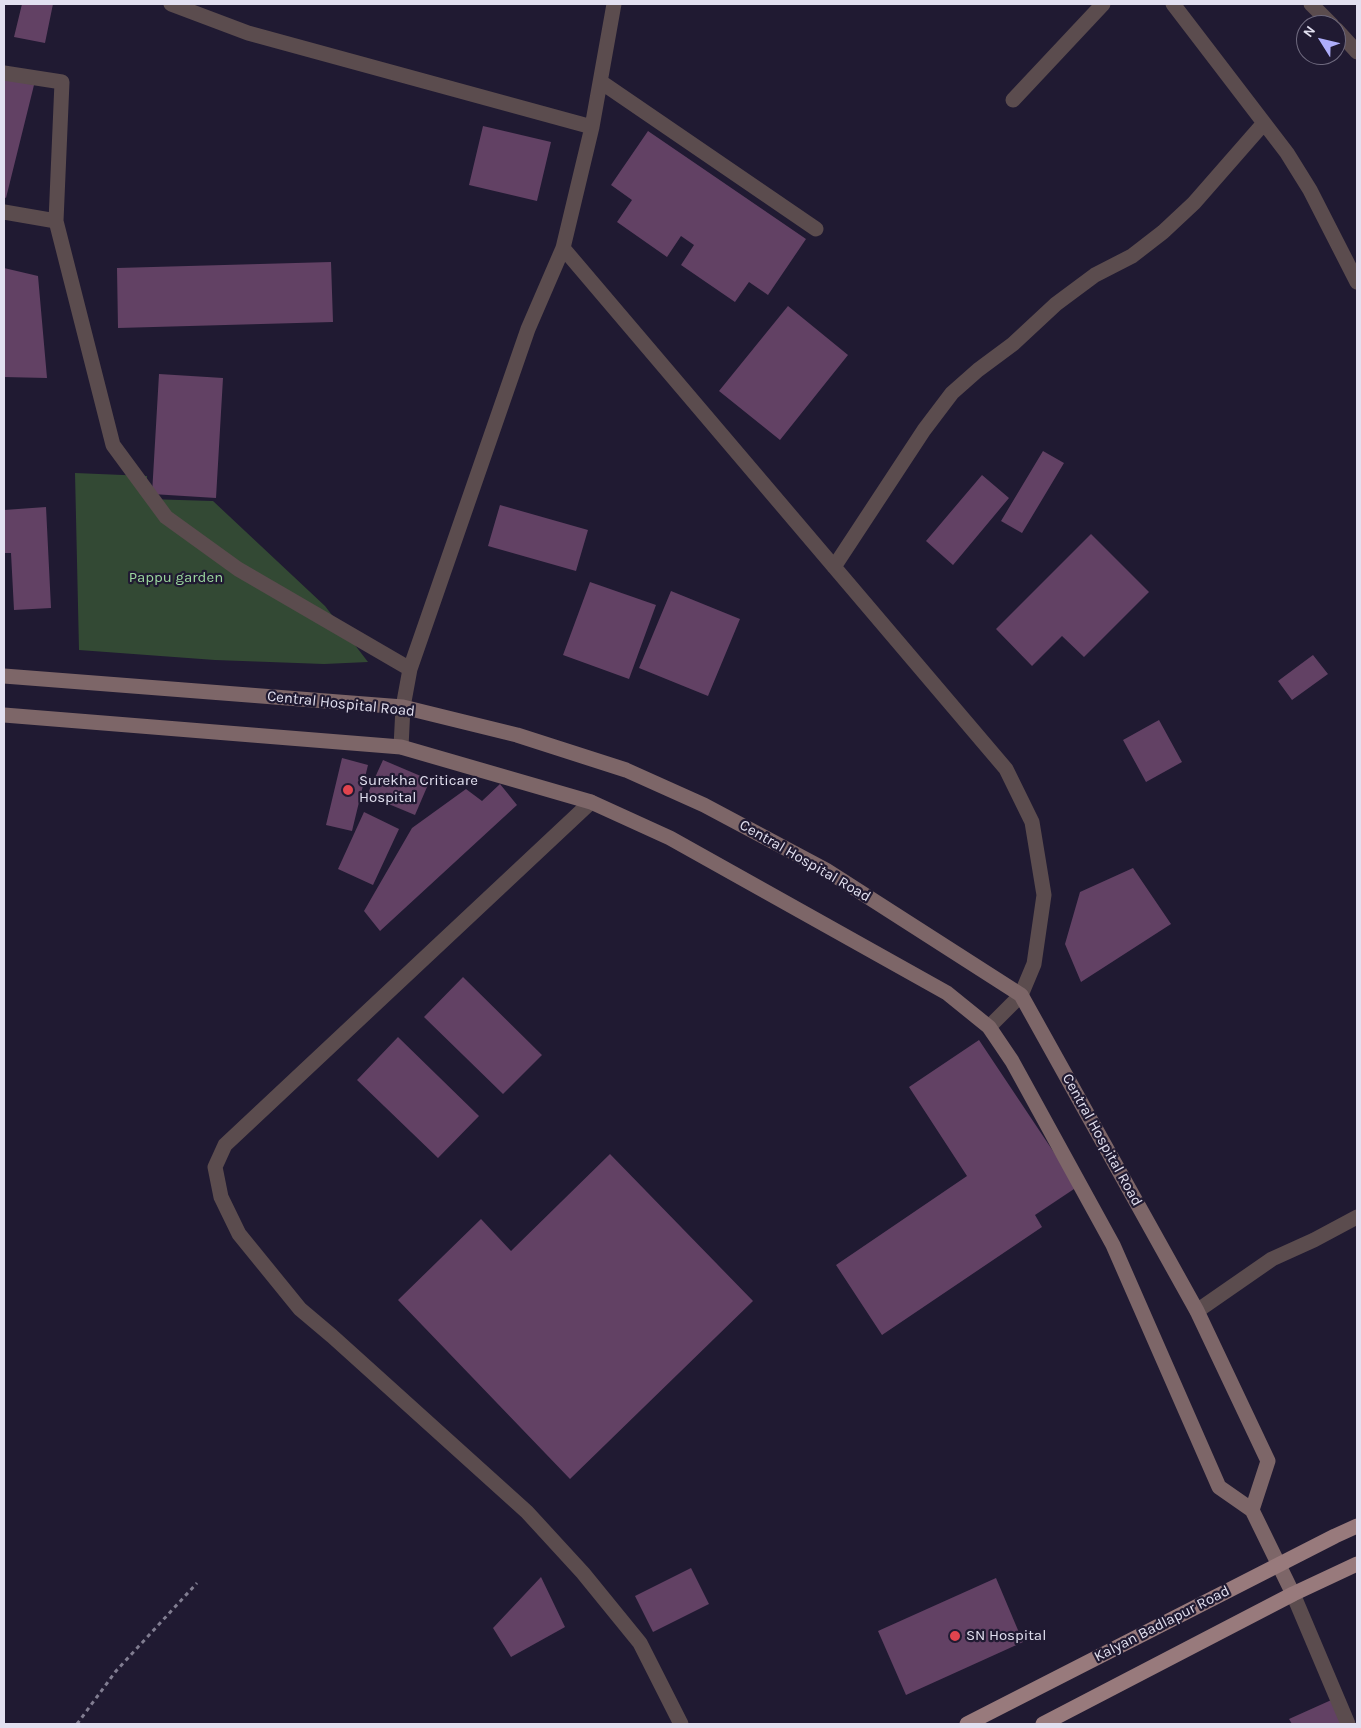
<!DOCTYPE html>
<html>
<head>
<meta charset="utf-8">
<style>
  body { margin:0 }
  #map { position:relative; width:1361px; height:1728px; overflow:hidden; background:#201a32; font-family:Karla,sans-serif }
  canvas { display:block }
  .frame { position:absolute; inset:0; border:5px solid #e2e0f0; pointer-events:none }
  .north { position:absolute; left:1296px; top:15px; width:50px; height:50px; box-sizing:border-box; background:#201a32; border:1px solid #6e697e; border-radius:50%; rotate:306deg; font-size:14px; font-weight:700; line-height:20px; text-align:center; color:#e2e0f0 }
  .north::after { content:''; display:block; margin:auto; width:18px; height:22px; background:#aeaefa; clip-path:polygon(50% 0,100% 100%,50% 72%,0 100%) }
</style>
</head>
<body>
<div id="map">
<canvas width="1361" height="1728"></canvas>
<div class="frame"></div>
<div class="north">N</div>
</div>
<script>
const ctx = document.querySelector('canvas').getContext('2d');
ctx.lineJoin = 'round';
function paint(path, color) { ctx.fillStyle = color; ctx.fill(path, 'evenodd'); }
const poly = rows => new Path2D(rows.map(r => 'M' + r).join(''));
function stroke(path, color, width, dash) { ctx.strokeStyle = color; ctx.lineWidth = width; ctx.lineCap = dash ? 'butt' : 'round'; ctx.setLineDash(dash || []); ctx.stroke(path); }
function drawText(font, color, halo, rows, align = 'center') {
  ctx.font = font + ' Karla,sans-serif'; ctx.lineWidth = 4.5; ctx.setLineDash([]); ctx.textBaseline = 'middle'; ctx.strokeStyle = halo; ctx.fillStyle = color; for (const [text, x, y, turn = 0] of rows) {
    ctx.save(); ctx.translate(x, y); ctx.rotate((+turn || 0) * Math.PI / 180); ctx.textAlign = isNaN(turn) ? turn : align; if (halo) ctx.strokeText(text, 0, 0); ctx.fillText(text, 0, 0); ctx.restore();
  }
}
paint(poly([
  [75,473,147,476,147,499,213,501,325,606,368,662,324,664,215,660,79,650]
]), '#334934');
paint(poly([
  [22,4,53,4,45,43,14,37],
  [4,77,34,85,6,198,4,197],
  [483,126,551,142,537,201,469,185],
  [648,131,806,239,768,295,749,282,735,302,681,265,694,245,681,236,667,257,617,222,632,200,611,185],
  [331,262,333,322,118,328,117,268],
  [4,268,38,276,47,378,4,377],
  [788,306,848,355,780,440,719,391],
  [159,374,223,378,216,498,152,494],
  [1043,451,1064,463,1022,533,1001,521],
  [982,475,1009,498,953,565,926,541],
  [500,505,588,530,576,571,488,546],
  [46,507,51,608,14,610,11,553,4,553,4,510],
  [1091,534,1149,592,1084,657,1062,636,1032,666,996,629],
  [590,582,656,605,629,679,563,655],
  [671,591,740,619,708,696,639,668],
  [1313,655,1328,674,1292,700,1278,681],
  [1159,720,1182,762,1146,782,1123,740],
  [342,758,368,765,352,831,326,825],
  [383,760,430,780,415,815,367,795],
  [500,784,517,805,380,931,364,911,412,828,466,789,482,801],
  [364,812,399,829,373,885,338,869],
  [1133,868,1171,924,1081,982,1065,944,1080,892],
  [463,977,542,1055,503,1094,424,1017],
  [398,1037,479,1116,438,1158,357,1080],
  [979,1040,1077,1187,1035,1215,1042,1227,882,1335,836,1265,967,1176,909,1087],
  [610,1154,753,1301,570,1479,398,1300,481,1219,511,1251],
  [691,1568,709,1604,653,1632,635,1596],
  [541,1577,565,1627,511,1657,493,1628],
  [996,1578,1023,1642,906,1695,878,1631],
  [1338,1697,1350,1724,1292,1724,1289,1719]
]), '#624164');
stroke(poly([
  [77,1724,116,1671,197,1583]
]), '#817d91', 3, [4, 4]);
stroke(poly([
  [171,4,248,33,592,127],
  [1173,4,1287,153,1310,190,1357,282],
  [1311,4,1332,25],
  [1336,29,1357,52],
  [4,73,62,82,56,221,113,445,166,517,238,569,410,669],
  [601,82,816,229],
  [1013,100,1103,4],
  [4,212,56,221],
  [563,248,1006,769,1032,822,1044,895,1034,964,1021,995,989,1027],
  [834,567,924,430,952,393,978,370,1013,344,1056,304,1095,275,1132,256,1163,232,1194,203,1264,123],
  [401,747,403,707,410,669,528,329,563,248,592,127,614,4],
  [591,802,225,1145,215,1167,221,1197,239,1234,300,1309,332,1336,527,1512,583,1573,640,1643,681,1724],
  [1197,1311,1272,1259,1314,1240,1357,1217],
  [1293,1594,1348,1724]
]), '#5b4c4e', 15);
stroke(poly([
  [4,676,403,707,517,735,626,770,704,805,826,870,1021,995,1197,1311,1268,1461,1252,1510],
  [4,715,401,747,591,802,670,838,947,993,989,1027,1012,1061,1113,1245,1219,1487,1252,1510,1293,1594]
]), '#7d6668', 15);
stroke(poly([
  [967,1724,1335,1536,1357,1526],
  [1043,1724,1293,1594,1357,1564]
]), '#987a7c', 15);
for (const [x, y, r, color] of [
  [348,790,6,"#e0444e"],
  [955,1636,6,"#e0444e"]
]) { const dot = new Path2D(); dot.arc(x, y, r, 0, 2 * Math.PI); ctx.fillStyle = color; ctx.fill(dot); stroke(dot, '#201a32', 2); }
drawText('15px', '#9cd89f', '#201a32', [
  ["Pappu garden",176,578]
]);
drawText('15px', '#e2e0f0', '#201a32', [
  ["Central Hospital Road",341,704,6],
  ["Central Hospital Road",805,861,30],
  ["Central Hospital Road",1102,1140,61],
  ["Kalyan Badlapur Road",1162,1624,-27]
]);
drawText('15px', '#e2e0f0', '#201a32', [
  ["Surekha Criticare",359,781],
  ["Hospital",359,798],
  ["SN Hospital",966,1636]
], 'left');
</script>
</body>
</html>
